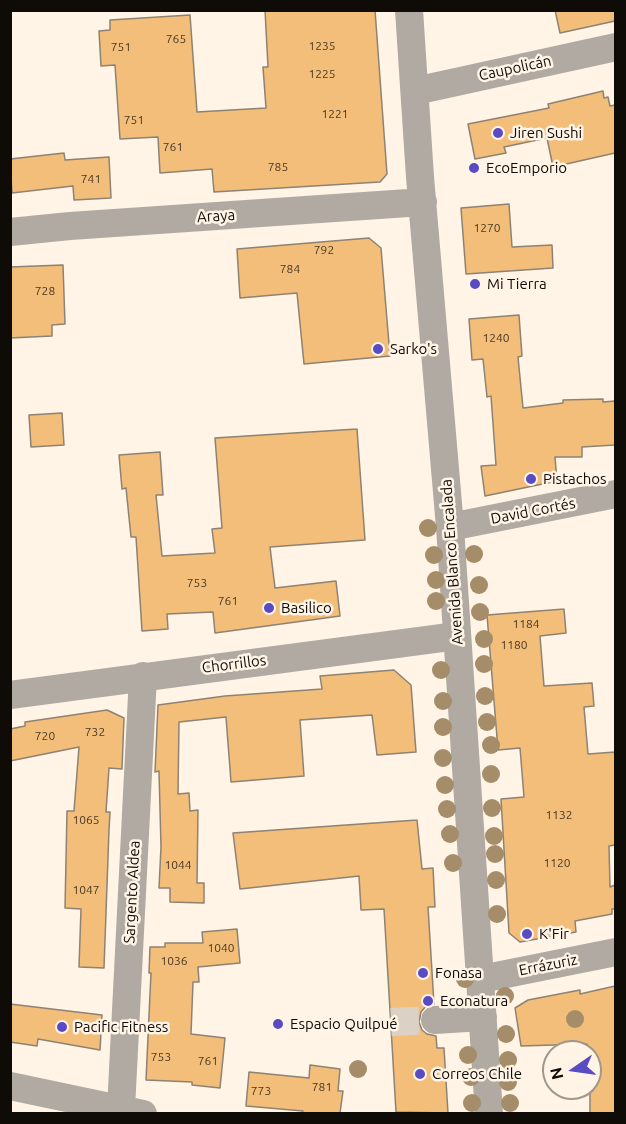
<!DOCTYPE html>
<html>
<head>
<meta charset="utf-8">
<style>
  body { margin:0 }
  #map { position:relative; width:626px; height:1124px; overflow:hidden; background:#fff4e6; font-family:Ubuntu,sans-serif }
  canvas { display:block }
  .frame { position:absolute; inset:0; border:12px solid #0f0b06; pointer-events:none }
  .north { position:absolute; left:542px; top:1040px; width:60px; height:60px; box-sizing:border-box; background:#fff4e6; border:2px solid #9f978c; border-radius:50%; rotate:257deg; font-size:16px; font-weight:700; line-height:24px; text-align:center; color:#0f0b06 }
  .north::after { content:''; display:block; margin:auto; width:21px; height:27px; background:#584bc3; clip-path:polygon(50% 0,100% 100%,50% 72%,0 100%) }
</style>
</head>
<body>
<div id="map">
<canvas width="626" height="1124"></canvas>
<div class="frame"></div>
<div class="north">N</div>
</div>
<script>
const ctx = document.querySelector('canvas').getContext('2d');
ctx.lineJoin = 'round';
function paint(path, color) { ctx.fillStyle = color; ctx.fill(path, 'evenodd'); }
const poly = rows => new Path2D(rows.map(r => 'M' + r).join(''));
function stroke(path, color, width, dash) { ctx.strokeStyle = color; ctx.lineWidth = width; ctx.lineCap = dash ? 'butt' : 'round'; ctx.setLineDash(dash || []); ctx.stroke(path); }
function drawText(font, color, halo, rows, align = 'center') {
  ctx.font = font + ' Ubuntu,sans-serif'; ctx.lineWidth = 5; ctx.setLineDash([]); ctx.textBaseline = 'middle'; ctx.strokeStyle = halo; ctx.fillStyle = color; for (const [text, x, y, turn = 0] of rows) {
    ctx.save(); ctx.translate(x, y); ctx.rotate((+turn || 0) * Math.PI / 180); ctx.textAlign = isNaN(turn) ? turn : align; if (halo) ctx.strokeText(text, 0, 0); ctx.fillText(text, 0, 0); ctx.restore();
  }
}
const building = poly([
  [265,10,375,10,387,174,380,182,214,192,212,169,160,173,158,137,120,139,115,65,101,66,99,31,110,30,110,20,190,15,197,112,266,108,263,67,268,67,265,10],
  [555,10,615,10,615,21,560,33,555,10],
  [603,91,604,98,608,97,610,106,615,105,615,153,553,167,547,138,504,147,506,153,475,159,468,124,549,108,548,104,603,91],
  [64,153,65,160,109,157,111,198,74,200,73,186,12,193,10,159,64,153],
  [509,204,512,247,552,245,553,268,466,274,461,208,509,204],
  [369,238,381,248,390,356,304,364,297,293,240,298,237,249,369,238],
  [63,265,65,324,52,325,52,336,10,338,10,267,63,265],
  [519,315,522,356,518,357,523,408,563,403,563,400,603,399,603,402,615,401,615,445,582,447,582,457,555,457,557,481,485,496,481,466,496,465,491,396,487,397,483,359,472,360,469,319,519,315],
  [62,413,64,445,31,447,29,415,62,413],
  [357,429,365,540,270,547,275,588,336,581,340,616,215,633,213,612,167,614,168,629,142,631,136,537,131,537,126,488,122,489,119,455,160,452,163,495,156,495,162,556,215,553,212,529,222,528,215,438,357,429],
  [564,609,566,633,540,636,544,686,592,683,594,706,584,707,588,754,615,752,615,845,609,846,610,887,615,885,615,909,612,909,612,914,575,921,576,932,520,942,509,933,501,799,524,797,520,748,498,750,487,615,564,609],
  [394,670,411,685,416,752,377,755,372,715,300,720,304,776,231,782,226,717,179,722,178,794,189,793,190,811,198,810,197,883,204,883,204,903,170,902,170,888,159,888,161,847,159,771,155,772,158,705,225,696,322,689,320,676,394,670],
  [107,710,124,718,122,769,109,768,106,812,110,812,109,830,104,968,79,967,81,909,65,908,67,811,74,811,79,747,10,761,10,729,25,726,25,722,107,710],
  [417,820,422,869,433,868,435,907,428,907,434,1004,426,1006,421,1012,419,1022,422,1030,427,1034,436,1036,437,1048,444,1048,448,1113,396,1112,384,909,361,910,359,876,240,889,233,833,417,820],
  [237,929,240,963,198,967,199,982,193,982,191,1034,225,1038,220,1088,192,1085,192,1082,146,1080,151,973,149,973,150,947,165,947,165,943,203,943,202,932,237,929],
  [615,986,615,1113,590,1113,590,1052,587,1052,587,1044,521,1046,515,1008,528,1000,580,990,580,994,615,986],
  [10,1004,102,1015,100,1050,38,1039,37,1046,10,1042,10,1004],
  [310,1065,340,1069,338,1091,343,1091,340,1113,302,1113,303,1111,246,1106,249,1072,309,1078,310,1065]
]);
paint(building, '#f3be79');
stroke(building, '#8e8273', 1.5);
stroke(poly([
  [391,1022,435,1020]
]), '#dbd1c4', 28, [28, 14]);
stroke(poly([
  [409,10,420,177,450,527,489,1114],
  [415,91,616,47],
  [10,232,70,226,423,202],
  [450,527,616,494],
  [10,695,457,636],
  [481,979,616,952],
  [435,1020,483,1017],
  [10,1086,143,1114],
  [121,1109,143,676]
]), '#b0aaa3', 28);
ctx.fillStyle = '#a48d68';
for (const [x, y] of [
  [428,528],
  [474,554],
  [434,555],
  [436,580],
  [479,585],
  [436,601],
  [480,612],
  [484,639],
  [484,664],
  [441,670],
  [485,696],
  [443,701],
  [487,722],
  [443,727],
  [491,745],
  [443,758],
  [491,774],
  [445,785],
  [492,808],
  [447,809],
  [450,834],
  [494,836],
  [495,854],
  [453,863],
  [496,880],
  [497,914],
  [465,979],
  [505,996],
  [575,1019],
  [506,1034],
  [468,1055],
  [508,1060],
  [358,1069],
  [471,1077],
  [508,1082],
  [472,1103],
  [510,1103]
]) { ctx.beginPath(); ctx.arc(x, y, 9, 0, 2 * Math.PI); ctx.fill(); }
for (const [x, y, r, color] of [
  [498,133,6,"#584bc3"],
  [474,168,6,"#584bc3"],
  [475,284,6,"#584bc3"],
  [378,349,6,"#584bc3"],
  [531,479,6,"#584bc3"],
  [269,608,6,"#584bc3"],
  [527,934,6,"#584bc3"],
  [423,973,6,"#584bc3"],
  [428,1001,6,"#584bc3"],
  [278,1024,6,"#584bc3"],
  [62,1027,6,"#584bc3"],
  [420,1074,6,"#584bc3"]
]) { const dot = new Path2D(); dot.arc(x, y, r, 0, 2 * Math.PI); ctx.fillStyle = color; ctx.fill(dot); stroke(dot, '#fff4e6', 2); }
drawText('12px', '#483823', null, [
  ["765",176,39],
  ["1235",322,46],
  ["751",121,47],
  ["1225",322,74],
  ["1221",335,114],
  ["751",134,120],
  ["761",173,147],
  ["785",278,167],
  ["741",91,179],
  ["1270",487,228],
  ["792",324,250],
  ["784",290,269],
  ["728",45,291],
  ["1240",496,338],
  ["753",197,583],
  ["761",228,601],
  ["1184",526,624],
  ["1180",514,645],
  ["732",95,732],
  ["720",45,736],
  ["1132",559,815],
  ["1065",86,820],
  ["1120",557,863],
  ["1044",178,865],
  ["1047",86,890],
  ["1040",221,948],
  ["1036",174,961],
  ["753",161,1057],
  ["761",208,1061],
  ["781",322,1087],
  ["773",261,1091]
]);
drawText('15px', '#0f0b06', '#fff4e6', [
  ["Caupolicán",515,68,-12],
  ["Araya",216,216,-4],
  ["David Cortés",533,511,-11],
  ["Avenida Blanco Encalada",452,562,-94],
  ["Chorrillos",234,664,-7],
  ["Sargento Aldea",132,892,-87],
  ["Errázuriz",548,965,-11]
]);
drawText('15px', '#0f0b06', '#fff4e6', [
  ["Jiren Sushi",510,133],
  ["EcoEmporio",486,168],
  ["Mi Tierra",487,284],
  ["Sarko's",390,349],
  ["Pistachos",543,479],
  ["Basilico",281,608],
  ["K'Fir",539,934],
  ["Fonasa",435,973],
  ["Econatura",440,1001],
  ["Espacio Quilpué",290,1024],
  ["Pacific Fitness",74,1027],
  ["Correos Chile",432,1074]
], 'left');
</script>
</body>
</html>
